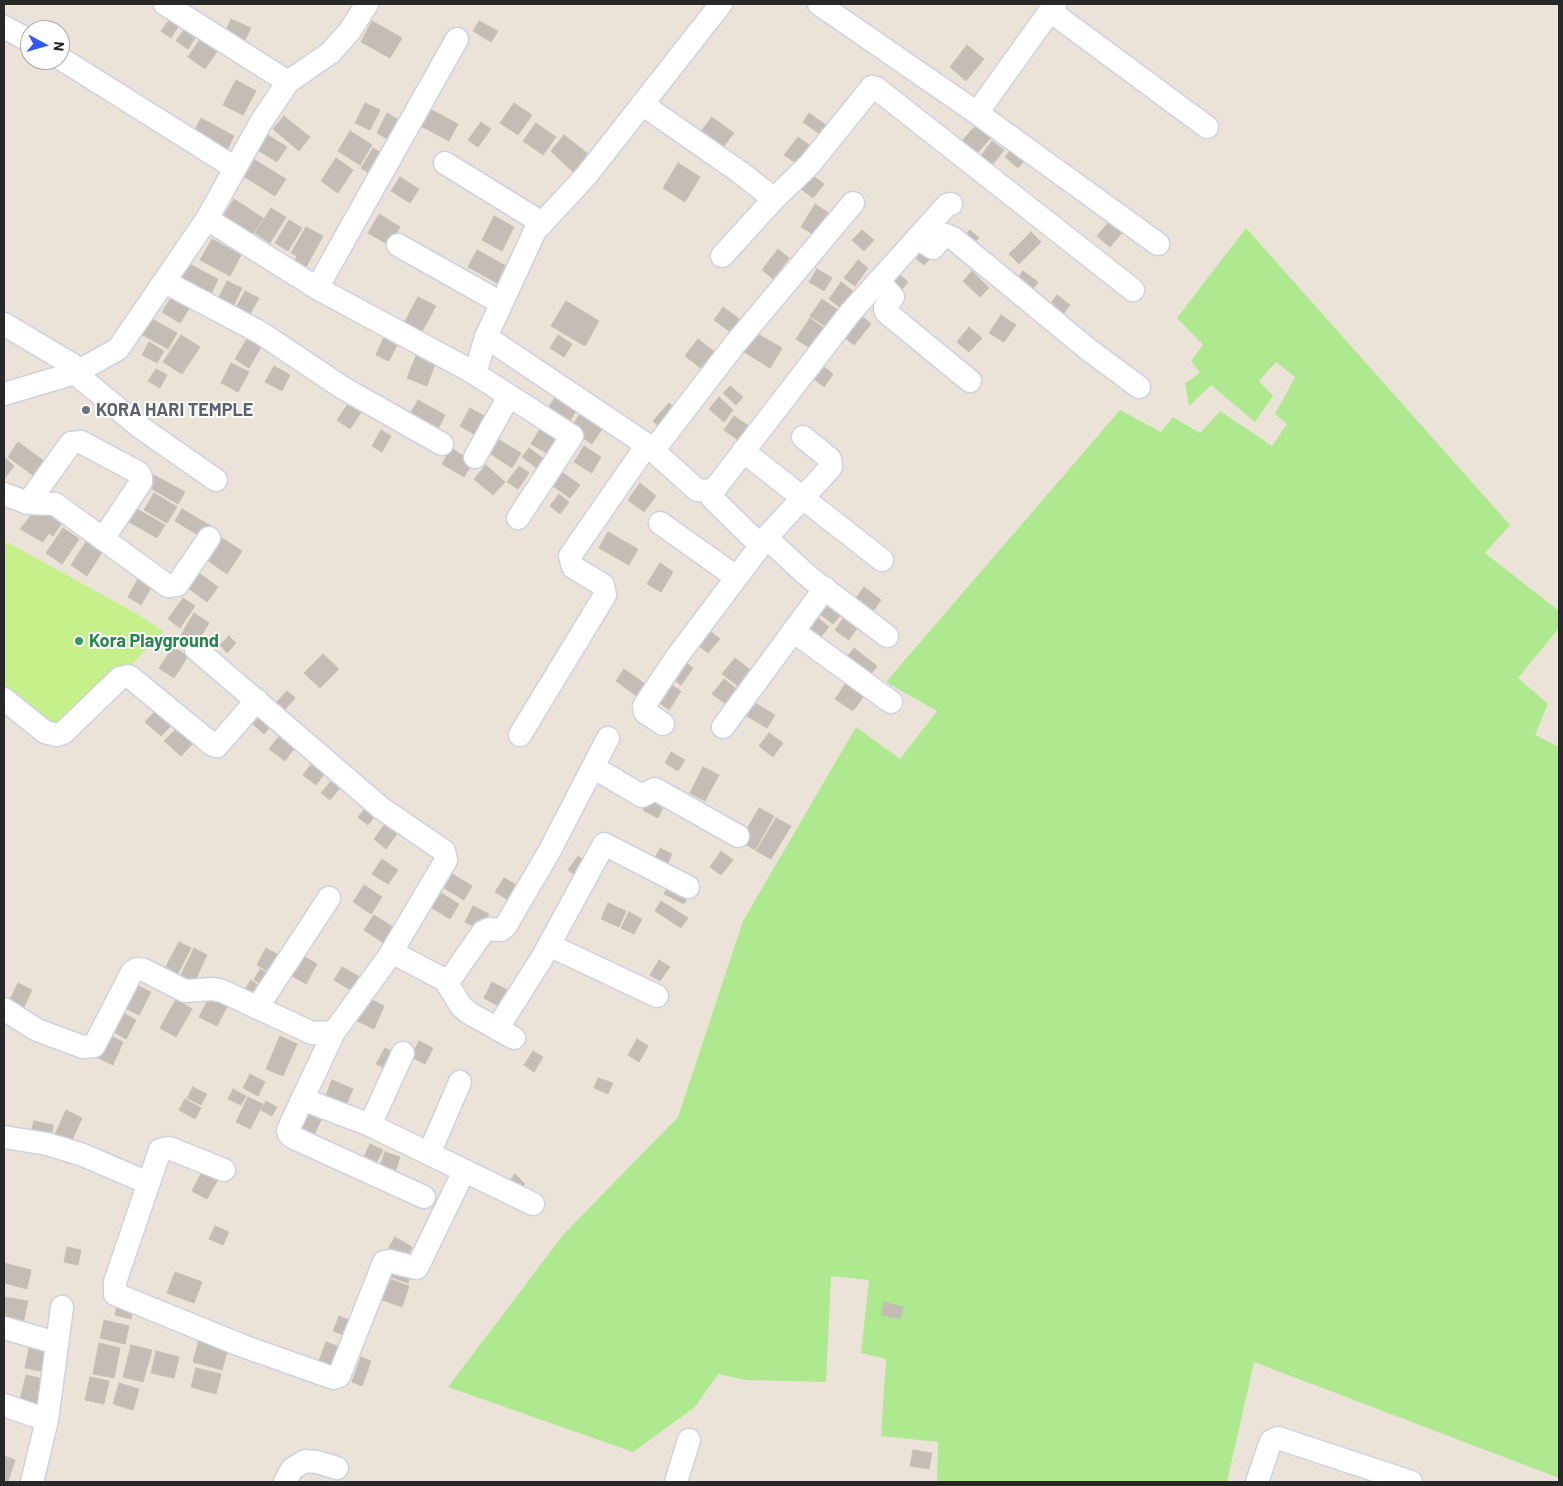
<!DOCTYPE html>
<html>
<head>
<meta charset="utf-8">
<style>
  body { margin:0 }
  #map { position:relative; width:1563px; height:1486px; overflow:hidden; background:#ece3d8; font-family:Barlow,sans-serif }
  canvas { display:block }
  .frame { position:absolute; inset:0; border:5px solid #282828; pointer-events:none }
  .north { position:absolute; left:20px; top:20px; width:50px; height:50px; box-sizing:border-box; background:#fff; border:1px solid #a9a9a9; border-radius:50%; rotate:96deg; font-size:14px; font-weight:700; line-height:20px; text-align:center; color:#282828 }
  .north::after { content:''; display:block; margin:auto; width:18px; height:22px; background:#3259ff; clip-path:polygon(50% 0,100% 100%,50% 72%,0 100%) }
</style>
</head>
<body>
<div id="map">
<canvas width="1563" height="1486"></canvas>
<div class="frame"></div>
<div class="north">N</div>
</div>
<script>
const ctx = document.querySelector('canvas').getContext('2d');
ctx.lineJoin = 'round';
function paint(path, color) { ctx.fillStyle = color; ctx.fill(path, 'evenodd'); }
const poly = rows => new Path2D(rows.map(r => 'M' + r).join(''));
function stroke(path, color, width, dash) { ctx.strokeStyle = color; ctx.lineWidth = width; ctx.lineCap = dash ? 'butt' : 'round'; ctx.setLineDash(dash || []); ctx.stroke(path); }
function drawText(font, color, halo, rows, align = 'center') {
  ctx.font = font + ' Barlow,sans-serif'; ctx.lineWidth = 4; ctx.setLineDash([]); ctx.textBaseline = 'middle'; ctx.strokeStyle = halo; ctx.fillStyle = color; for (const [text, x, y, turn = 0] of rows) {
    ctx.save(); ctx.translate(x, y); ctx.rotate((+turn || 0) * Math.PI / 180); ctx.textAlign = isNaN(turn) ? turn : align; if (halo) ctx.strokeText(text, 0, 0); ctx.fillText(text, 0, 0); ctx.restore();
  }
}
paint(poly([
  [1246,228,1510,525,1485,553,1559,611,1559,628,1518,678,1548,704,1535,735,1559,747,1559,1478,1254,1362,1227,1482,937,1482,938,1442,881,1436,886,1359,861,1353,869,1280,831,1276,826,1382,746,1380,718,1374,695,1407,633,1452,448,1387,563,1235,678,1117,743,921,856,727,900,759,937,711,886,682,1120,410,1161,432,1173,417,1200,433,1220,411,1272,446,1287,424,1275,414,1295,377,1276,362,1259,381,1273,396,1255,422,1211,385,1189,406,1185,383,1200,373,1191,361,1203,345,1177,318]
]), '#aee88f');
paint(poly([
  [7,542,137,614,163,631,65,736,49,735,4,716,4,548]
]), '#c5f08a');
const building = poly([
  [171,18,180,24,171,38,161,31,171,18],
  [231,19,251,28,243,44,224,35,231,19],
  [372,21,402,38,390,58,361,42,372,21],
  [479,21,498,31,491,42,473,31,479,21],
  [186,27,197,35,188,49,176,41,186,27],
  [203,35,220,47,205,69,188,57,203,35],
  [967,45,984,59,966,81,950,67,967,45],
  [236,80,256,91,243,115,223,105,236,80],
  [365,103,380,110,370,130,355,123,365,103],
  [514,103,532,115,518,135,500,123,514,103],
  [426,107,458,124,449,141,417,124,426,107],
  [387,113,404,123,393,142,377,133,387,113],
  [809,113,827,126,821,135,803,122,809,113],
  [284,116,310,137,299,151,273,129,284,116],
  [712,117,734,133,720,151,699,134,712,117],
  [201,118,234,136,225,154,192,136,201,118],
  [980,121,994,134,972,159,957,146,980,121],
  [481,122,491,129,478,147,468,140,481,122],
  [536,123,556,137,543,155,523,141,536,123],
  [350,131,372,145,360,165,338,151,350,131],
  [263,132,287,147,277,162,253,147,263,132],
  [564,135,592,157,578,177,551,151,564,135],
  [798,137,816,150,803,168,784,155,798,137],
  [992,141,1004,150,988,170,977,161,992,141],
  [1014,146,1027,157,1018,168,1005,157,1014,146],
  [373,148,388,157,376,177,361,168,373,148],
  [250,157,286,179,275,196,240,174,250,157],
  [336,158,353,170,338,193,321,181,336,158],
  [678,163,700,177,685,202,663,188,678,163],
  [812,175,824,184,813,198,801,189,812,175],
  [400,177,419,189,410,203,391,191,400,177],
  [234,199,263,218,253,234,224,215,234,199],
  [815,204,835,217,821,239,801,227,815,204],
  [271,208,286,217,270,243,255,233,271,208],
  [379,214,400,227,389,245,368,233,379,214],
  [494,216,514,227,502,251,482,240,494,216],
  [1112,218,1125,229,1110,247,1097,236,1112,218],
  [289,220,302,228,288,251,275,243,289,220],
  [306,227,323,236,306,267,295,260,297,256,291,253,306,227],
  [862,230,874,240,864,251,852,240,862,230],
  [970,230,979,238,968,249,960,242,970,230],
  [1031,232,1041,242,1019,264,1009,254,1031,232],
  [212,239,241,255,230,276,200,260,212,239],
  [917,244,932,257,924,265,909,253,917,244],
  [778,249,789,258,773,279,762,270,778,249],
  [477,250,506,266,497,283,468,267,477,250],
  [858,260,868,268,855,286,844,278,858,260],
  [185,262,218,279,209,299,175,282,185,262],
  [817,269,832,278,824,291,809,282,817,269],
  [893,269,908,282,897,295,882,282,893,269],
  [972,271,989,288,980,297,963,281,972,271],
  [1023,271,1038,282,1027,297,1012,285,1023,271],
  [227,281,242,288,230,313,215,305,227,281],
  [841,282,858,295,846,312,829,299,841,282],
  [176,290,194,301,180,323,162,312,176,290],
  [245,291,259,298,245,323,232,315,245,291],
  [1057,295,1070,305,1061,317,1048,308,1057,295],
  [418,297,436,306,420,335,403,325,418,297],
  [822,299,842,313,831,330,810,316,822,299],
  [566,301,599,321,585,346,551,326,566,301],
  [723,307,745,323,736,336,714,320,723,307],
  [855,310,871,324,854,345,838,332,855,310],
  [1001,315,1016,325,1004,342,989,333,1001,315],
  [150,318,177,333,168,349,141,334,150,318],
  [810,318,828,331,814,351,796,339,810,318],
  [969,327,982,338,969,352,957,342,969,327],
  [251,332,265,340,249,368,235,359,251,332],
  [386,332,400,339,389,361,376,355,386,332],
  [756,333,782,348,770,368,744,352,756,333],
  [181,335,200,347,182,374,163,362,181,335],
  [558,335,572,344,564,357,550,348,558,335],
  [698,339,720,356,707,373,685,356,698,339],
  [149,342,164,351,157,363,142,355,149,342],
  [418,351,437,359,427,386,407,378,418,351],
  [231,363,249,372,238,392,221,383,231,363],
  [274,366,290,375,282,391,265,382,274,366],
  [824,367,833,374,824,387,815,380,824,367],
  [156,369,167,375,160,388,148,381,156,369],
  [730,386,743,397,736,405,723,393,730,386],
  [559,391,580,404,568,424,546,411,559,391],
  [719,397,733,410,724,422,709,409,719,397],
  [418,400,445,415,435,435,407,419,418,400],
  [350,401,363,409,350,429,337,420,350,401],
  [669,403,681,412,664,431,653,421,669,403],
  [586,405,608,420,592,444,570,429,586,405],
  [470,408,493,421,482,439,460,426,470,408],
  [734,416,753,429,742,443,724,430,734,416],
  [544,422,568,436,555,458,531,444,544,422],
  [381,430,391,436,382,452,372,446,381,430],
  [496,438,521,453,512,468,488,452,496,438],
  [18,442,48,464,38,479,8,457,18,442],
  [584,446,601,457,592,473,574,462,584,446],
  [451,448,473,462,464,477,442,464,451,448],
  [529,448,544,459,538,469,522,457,529,448],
  [4,457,14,466,4,479,4,457],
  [486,465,505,482,493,495,474,479,486,465],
  [519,466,529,473,518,489,507,482,519,466],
  [559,470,580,485,570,498,550,484,559,470],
  [154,475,185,492,178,504,147,486,154,475],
  [640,483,656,496,644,512,628,500,640,483],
  [154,493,177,507,167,523,144,510,154,493],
  [559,494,569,502,560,514,550,506,559,494],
  [38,507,63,521,53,536,49,533,43,542,20,529,38,507],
  [137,509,165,525,157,538,129,522,137,509],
  [182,509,211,526,203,538,175,521,182,509],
  [63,528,79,539,62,564,46,553,63,528],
  [608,532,638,549,629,565,599,548,608,532],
  [219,536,242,551,227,574,204,558,219,536],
  [88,539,104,549,87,576,71,565,88,539],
  [660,563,673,572,661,592,647,584,660,563],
  [195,570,218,587,207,602,184,585,195,570],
  [141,573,155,581,141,605,128,597,141,573],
  [864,587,881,600,868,618,851,605,864,587],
  [183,598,195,606,180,628,168,619,183,598],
  [831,600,844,611,833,624,820,614,831,600],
  [848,611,862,621,849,640,835,630,848,611],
  [194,613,209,623,196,645,181,635,194,613],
  [818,618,829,627,819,639,808,630,818,618],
  [706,628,720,639,708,653,694,642,706,628],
  [229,636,236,643,227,653,220,645,229,636],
  [173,647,188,656,174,678,159,668,173,647],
  [854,648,877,666,866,681,842,663,854,648],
  [323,654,339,669,320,688,304,673,323,654],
  [735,658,757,675,745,691,722,674,735,658],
  [681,659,693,668,681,685,669,676,681,659],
  [624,669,651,688,642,700,616,681,624,669],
  [724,679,743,694,733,709,712,694,724,679],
  [668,683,681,691,669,710,657,701,668,683],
  [846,683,864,696,853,711,835,699,846,683],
  [287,691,295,698,280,715,272,707,287,691],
  [753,702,775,715,767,728,745,715,753,702],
  [160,706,176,720,161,736,145,722,160,706],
  [260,708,275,721,264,734,249,721,260,708],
  [180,725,196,740,181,756,164,741,180,725],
  [284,730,299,742,285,761,269,749,284,730],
  [769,733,783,743,773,757,759,746,769,733],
  [671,752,685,760,678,771,665,763,671,752],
  [315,759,328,769,316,785,303,775,315,759],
  [703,767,719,775,705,801,690,793,703,767],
  [332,780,341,787,330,800,321,793,332,780],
  [652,795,666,802,658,818,643,810,652,795],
  [368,805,377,813,368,825,358,817,368,805],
  [759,808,774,816,755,850,740,841,759,808],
  [776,818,791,826,771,859,756,851,776,818],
  [385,824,397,834,386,849,374,839,385,824],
  [660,848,672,854,667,865,654,860,660,848],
  [721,851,733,860,721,875,710,867,721,851],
  [578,856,588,863,578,878,568,870,578,856],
  [382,859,398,870,388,884,372,874,382,859],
  [452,874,472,886,464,900,444,888,452,874],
  [504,878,524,889,515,904,495,892,504,878],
  [670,882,690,892,684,904,664,894,670,882],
  [364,885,382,897,371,914,353,902,364,885],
  [441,893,459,904,450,919,432,908,441,893],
  [661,901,688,918,681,928,655,911,661,901],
  [608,903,626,911,619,927,601,919,608,903],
  [473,906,489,914,481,930,465,922,473,906],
  [629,912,642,919,634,934,621,928,629,912],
  [374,915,399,931,388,946,364,930,374,915],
  [179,942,191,948,175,979,163,972,179,942],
  [194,948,207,955,192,987,178,981,194,948],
  [266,948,286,959,276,976,257,965,266,948],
  [300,954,317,964,306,984,289,974,300,954],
  [659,960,670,967,660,981,650,975,659,960],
  [342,967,367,981,359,995,334,980,342,967],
  [260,969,274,977,268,988,254,980,260,969],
  [251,980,265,991,256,1002,243,992,251,980],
  [130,982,151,992,139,1015,119,1005,130,982],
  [492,982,509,991,500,1007,484,998,492,982],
  [18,983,32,990,21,1013,7,1006,18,983],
  [210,996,228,1005,217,1026,199,1017,210,996],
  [366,997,384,1006,374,1029,355,1020,366,997],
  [176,999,192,1009,176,1037,160,1028,176,999],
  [118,1010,136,1020,126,1039,108,1029,118,1010],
  [107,1034,123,1042,113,1065,96,1057,107,1034],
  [280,1036,297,1044,283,1076,266,1069,280,1036],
  [637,1039,648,1046,639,1062,628,1055,637,1039],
  [419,1041,433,1048,425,1064,411,1057,419,1041],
  [385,1048,401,1056,392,1072,376,1064,385,1048],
  [533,1051,543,1057,534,1072,524,1065,533,1051],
  [250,1074,265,1082,258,1096,243,1088,250,1074],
  [598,1078,613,1083,608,1094,594,1088,598,1078],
  [332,1080,353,1089,342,1114,322,1105,332,1080],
  [193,1087,207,1094,201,1105,187,1098,193,1087],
  [233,1089,246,1096,241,1105,228,1099,233,1089],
  [248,1097,263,1104,250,1129,236,1122,248,1097],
  [185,1099,201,1108,195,1119,179,1110,185,1099],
  [266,1101,277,1107,272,1116,261,1110,266,1101],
  [304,1106,323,1116,312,1139,293,1129,304,1106],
  [66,1110,82,1118,69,1147,53,1139,66,1110],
  [34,1121,53,1125,51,1137,31,1132,34,1121],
  [370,1144,383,1150,374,1167,362,1161,370,1144],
  [385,1152,400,1157,396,1170,380,1166,385,1152],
  [204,1168,220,1176,207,1199,192,1191,204,1168],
  [515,1174,525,1184,514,1195,505,1186,515,1174],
  [215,1226,229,1232,223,1245,209,1239,215,1226],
  [395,1237,412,1247,406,1259,388,1249,395,1237],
  [67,1247,81,1250,78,1265,64,1262,67,1247],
  [389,1261,413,1269,408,1283,385,1275,389,1261],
  [4,1263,31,1270,27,1289,4,1283,4,1263],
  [175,1272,202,1282,194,1303,167,1293,175,1272],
  [384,1277,409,1286,402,1307,377,1298,384,1277],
  [4,1297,28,1301,22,1328,4,1325,4,1297],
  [118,1302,134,1305,131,1319,115,1315,118,1302],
  [884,1302,903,1307,900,1319,881,1315,884,1302],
  [339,1316,357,1323,351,1338,333,1331,339,1316],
  [104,1320,129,1326,125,1344,100,1338,104,1320],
  [200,1337,229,1345,222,1370,193,1362,200,1337],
  [326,1342,345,1349,335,1373,317,1366,326,1342],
  [99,1343,120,1348,114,1378,93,1374,99,1343],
  [131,1345,152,1350,143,1382,123,1377,131,1345],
  [29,1348,50,1353,46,1372,25,1368,29,1348],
  [156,1351,179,1357,174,1378,151,1373,156,1351],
  [361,1357,371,1361,362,1386,352,1382,361,1357],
  [196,1368,221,1374,216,1394,191,1387,196,1368],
  [26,1375,43,1379,36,1408,19,1404,26,1375],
  [90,1377,109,1381,104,1404,85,1400,90,1377],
  [119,1383,139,1389,133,1410,113,1404,119,1383],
  [913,1450,932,1453,929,1469,910,1466,913,1450],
  [4,1456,15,1460,8,1482,4,1482,4,1456]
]);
paint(building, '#c3bdb5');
stroke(building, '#c7c0b2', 1);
const minor = poly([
  [165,4,288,82],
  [367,4,349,32,330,53,288,82,261,122,207,219,317,288,469,370,477,367,486,337,535,231,586,176,721,4],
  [819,4,977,113,1158,244],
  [1050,11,1207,127],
  [4,27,30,41],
  [60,58,235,168],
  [642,104,741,173,774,199],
  [977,113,1055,4],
  [445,163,542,223],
  [917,238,933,248,942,237,946,235,953,238,1089,350,1139,387],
  [398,245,501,303],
  [722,256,774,199,810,164,872,87,876,88,1133,290],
  [878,281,893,297,885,308,886,312,970,381],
  [165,282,261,333,343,388,442,444],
  [317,288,457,39],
  [4,324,81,370],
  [486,337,647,445,697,490,709,491,717,486,850,313,947,205,951,204],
  [469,370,572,436,518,518],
  [75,373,140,427,216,480],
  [4,394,75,373,118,349,207,219],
  [653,451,735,344,853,203],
  [743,451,882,560],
  [475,457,509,396],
  [4,494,28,503,55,504,168,586,177,585,209,538],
  [28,503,71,443,81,442,139,473,141,477,141,482,103,539],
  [660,523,736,577],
  [757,541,773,544,809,577,887,636],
  [763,541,831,467,830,459,803,437],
  [793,631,891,702],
  [196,649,381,808,444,851,446,860,388,958],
  [4,699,45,732,57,735,63,733,120,678,129,676,213,745,217,746,257,700],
  [663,724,645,712,644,706,676,658,758,549,759,544,713,499,709,491],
  [723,727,825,588],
  [520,735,605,595,603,585,573,567,570,556,647,445],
  [593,767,642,796,655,789,738,836],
  [549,945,657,996],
  [445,980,461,1006,469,1013,514,1038],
  [257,1008,329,898],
  [4,1009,37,1030,83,1047,94,1046,132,972,137,969,144,970,185,991,213,989,222,991,312,1033,334,1032,388,958,392,955,399,956,445,980,451,978,483,932,489,929,501,930,505,927,549,852,608,738],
  [497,1029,542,958,604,844,688,887],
  [334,1032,288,1130,289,1134,292,1137,424,1197],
  [302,1099,370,1125,533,1204],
  [370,1125,403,1053],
  [4,1137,47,1144,83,1155,148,1183],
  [429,1154,460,1082],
  [224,1170,169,1148,160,1150,115,1282,115,1294,243,1346,333,1378,339,1376,384,1262,389,1261,417,1268,464,1171],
  [4,1328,57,1343],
  [4,1405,47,1420],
  [32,1482,47,1420,62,1307],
  [285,1482,292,1469,305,1461,317,1462,337,1468],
  [676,1482,689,1440],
  [1257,1482,1271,1441,1278,1438,1411,1482]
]);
stroke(minor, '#cdd1e3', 25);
stroke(minor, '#fff', 22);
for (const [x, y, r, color] of [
  [86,410,5,"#6b7280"],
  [79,641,5,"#2e9e5b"]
]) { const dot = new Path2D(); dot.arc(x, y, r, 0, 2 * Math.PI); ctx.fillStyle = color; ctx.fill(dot); stroke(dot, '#fff', 2); }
drawText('bold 18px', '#5b616d', '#fff', [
  ["KORA HARI TEMPLE",96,410]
], 'left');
drawText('bold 18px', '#27864d', '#fff', [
  ["Kora Playground",89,641]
], 'left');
</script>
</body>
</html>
